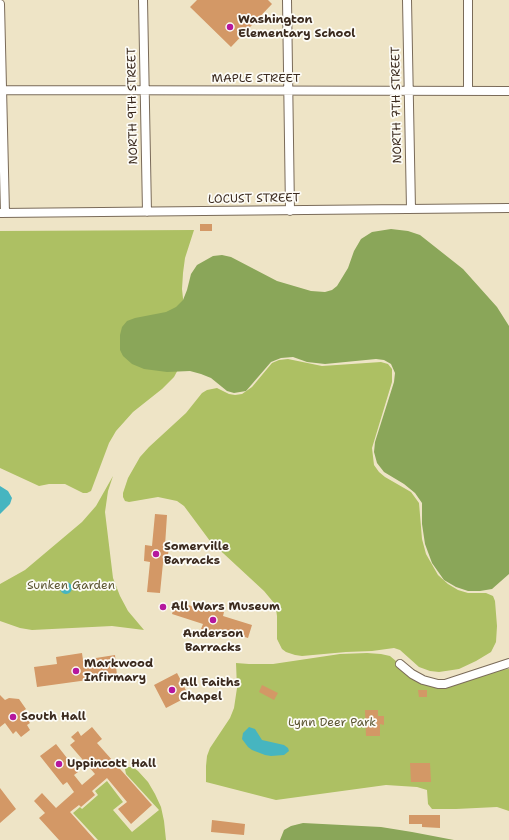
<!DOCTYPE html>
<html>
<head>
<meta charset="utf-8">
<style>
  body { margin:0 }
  canvas { display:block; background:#eee4c6 }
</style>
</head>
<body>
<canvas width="509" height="840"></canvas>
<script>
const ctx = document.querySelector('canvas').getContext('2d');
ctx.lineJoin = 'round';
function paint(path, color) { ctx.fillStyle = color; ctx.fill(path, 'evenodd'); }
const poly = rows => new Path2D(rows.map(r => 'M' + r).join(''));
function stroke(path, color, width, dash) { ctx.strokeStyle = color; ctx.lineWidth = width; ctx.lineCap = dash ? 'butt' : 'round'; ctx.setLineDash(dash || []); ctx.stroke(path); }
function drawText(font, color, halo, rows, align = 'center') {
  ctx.font = font + ' "Shantell Sans",sans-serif'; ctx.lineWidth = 3.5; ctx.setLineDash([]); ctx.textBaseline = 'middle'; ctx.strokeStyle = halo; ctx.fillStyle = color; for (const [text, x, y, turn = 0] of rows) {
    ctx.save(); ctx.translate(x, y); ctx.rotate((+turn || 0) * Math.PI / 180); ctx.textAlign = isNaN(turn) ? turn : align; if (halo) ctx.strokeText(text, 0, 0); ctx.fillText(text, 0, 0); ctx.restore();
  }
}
paint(poly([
  [194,230,185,258,183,273,182,289,184,308,181,364,174,377,162,389,133,412,116,431,109,443,91,491,87,493,83,493,65,484,49,484,39,486,0,468,0,231],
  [288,359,322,366,381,362,388,364,392,369,392,382,372,448,374,465,379,472,385,477,411,492,419,503,422,539,426,554,438,575,448,584,458,590,468,593,486,593,493,596,495,601,497,626,496,642,491,652,476,661,459,669,439,672,430,671,419,667,400,650,394,648,372,651,346,652,302,656,295,655,286,652,282,649,277,639,277,616,276,609,274,603,264,591,210,541,184,506,177,501,158,497,129,502,125,501,123,497,123,493,128,478,140,457,149,447,186,413,202,393,207,390,217,388,229,394,235,395,242,394,252,387,272,363,279,360],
  [113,476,108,491,105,512,113,578,120,596,128,611,144,630,112,626,32,630,20,628,0,621,0,584,25,570,82,522,96,506],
  [367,653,381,654,390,656,403,667,438,684,481,671,509,669,509,811,497,807,456,809,432,809,428,804,427,790,417,787,386,785,276,800,206,782,206,766,207,756,210,748,230,718,234,708,237,688,236,663,249,664,273,664,340,654],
  [127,767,133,767,138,771,148,782,155,794,161,807,164,821,166,840,98,840,73,813,80,807,82,809,98,795,95,791,107,781,123,802,113,810,132,832,159,810,126,774,125,769]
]), '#adc063');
paint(poly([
  [391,229,408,231,420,235,463,269,497,307,509,326,509,574,492,589,480,591,468,591,456,587,444,580,432,563,425,544,422,524,422,503,415,493,404,484,384,472,377,463,374,452,375,442,394,382,395,373,391,364,384,360,376,359,325,364,307,362,293,357,281,358,271,362,246,391,234,393,227,391,211,378,201,374,190,371,167,372,144,369,132,364,123,356,120,350,120,335,122,327,127,321,135,318,166,312,176,307,183,300,187,290,191,274,197,265,213,256,222,255,231,257,277,281,311,291,325,292,332,290,337,286,348,268,354,251,361,239,372,232],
  [303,823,381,827,412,832,454,840,280,840,284,830,291,826]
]), '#8aa659');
paint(poly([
  [0,486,8,491,12,498,10,504,0,514],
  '60 588a6 6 0 1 1 12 0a6 6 0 1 1-12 0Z',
  [249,727,255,729,262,740,284,745,288,748,289,751,284,755,271,756,265,755,252,750,248,747,242,739,243,733]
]), '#46b5c0');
paint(poly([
  [197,0,268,0,272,4,231,47,190,7],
  [200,224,212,224,212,231,200,231],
  [155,514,167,515,165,546,169,546,167,564,163,563,160,593,147,592,150,562,144,561,145,545,152,546],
  [176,601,207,611,208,607,224,612,223,616,252,625,248,638,220,629,218,634,201,629,203,624,172,614],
  [82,653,83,660,115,655,117,676,37,687,34,667,57,664,56,657],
  [177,673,189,696,166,708,154,685],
  [262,685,278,693,274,700,259,692],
  [418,690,427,690,427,697,419,697],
  [0,695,5,700,9,698,19,699,26,709,22,712,30,723,27,725,30,730,21,737,16,731,13,734,5,723,0,727],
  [365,710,378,710,378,716,384,716,384,725,380,724,380,736,366,736],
  [92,727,102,739,97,743,152,805,131,824,118,809,127,802,107,778,92,791,95,795,81,807,79,805,70,812,95,840,59,840,39,818,45,813,34,801,42,793,56,808,74,792,67,782,63,785,40,756,56,744,78,772,74,775,82,785,95,774,70,745,75,741,71,737,78,731,81,736],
  [410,763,430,763,431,782,411,782],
  [0,788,16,809,0,823],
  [409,815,440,815,440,828,422,827,422,824,409,824],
  [212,820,245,824,244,835,211,832]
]), '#d39866');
const minor = poly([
  [143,0,147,212],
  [287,0,290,211],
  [407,0,411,209],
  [468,0,468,91],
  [0,4,5,213],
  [3,90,509,91],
  [0,213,509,208],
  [400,664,412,674,423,680,438,684,445,684,509,663]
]);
stroke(minor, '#7a6b59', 10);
stroke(minor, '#fff', 8);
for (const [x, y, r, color] of [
  [230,27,4,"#b5179e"],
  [156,554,4,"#b5179e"],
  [163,607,4,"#b5179e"],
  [213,620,4,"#b5179e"],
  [76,671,4,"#b5179e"],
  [172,690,4,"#b5179e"],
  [13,717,4,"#b5179e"],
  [59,764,4,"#b5179e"]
]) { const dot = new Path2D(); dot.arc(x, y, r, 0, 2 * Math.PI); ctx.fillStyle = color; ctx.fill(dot); stroke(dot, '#fdfcf7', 1.5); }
drawText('bold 12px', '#3b2a1e', '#fdfcf7', [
  ["Washington",238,20],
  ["Elementary School",238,34],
  ["Somerville",164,547],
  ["Barracks",164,561],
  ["All Wars Museum",171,607],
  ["Anderson",213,634,"center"],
  ["Barracks",213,648,"center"],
  ["Markwood",84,664],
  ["Infirmary",84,678],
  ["All Faiths",180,683],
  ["Chapel",180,697],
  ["South Hall",21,717],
  ["Uppincott Hall",67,764]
], 'left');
drawText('12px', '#3b2a1e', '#fdfcf7', [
  ["MAPLE STREET",256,79],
  ["NORTH 7TH STREET",397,105,-91],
  ["NORTH 9TH STREET",133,106,-91],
  ["LOCUST STREET",254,199,-1]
]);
drawText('12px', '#5d5733', '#fdfcf7', [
  ["Sunken Garden",71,586],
  ["Lynn Deer Park",332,723]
]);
</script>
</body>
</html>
